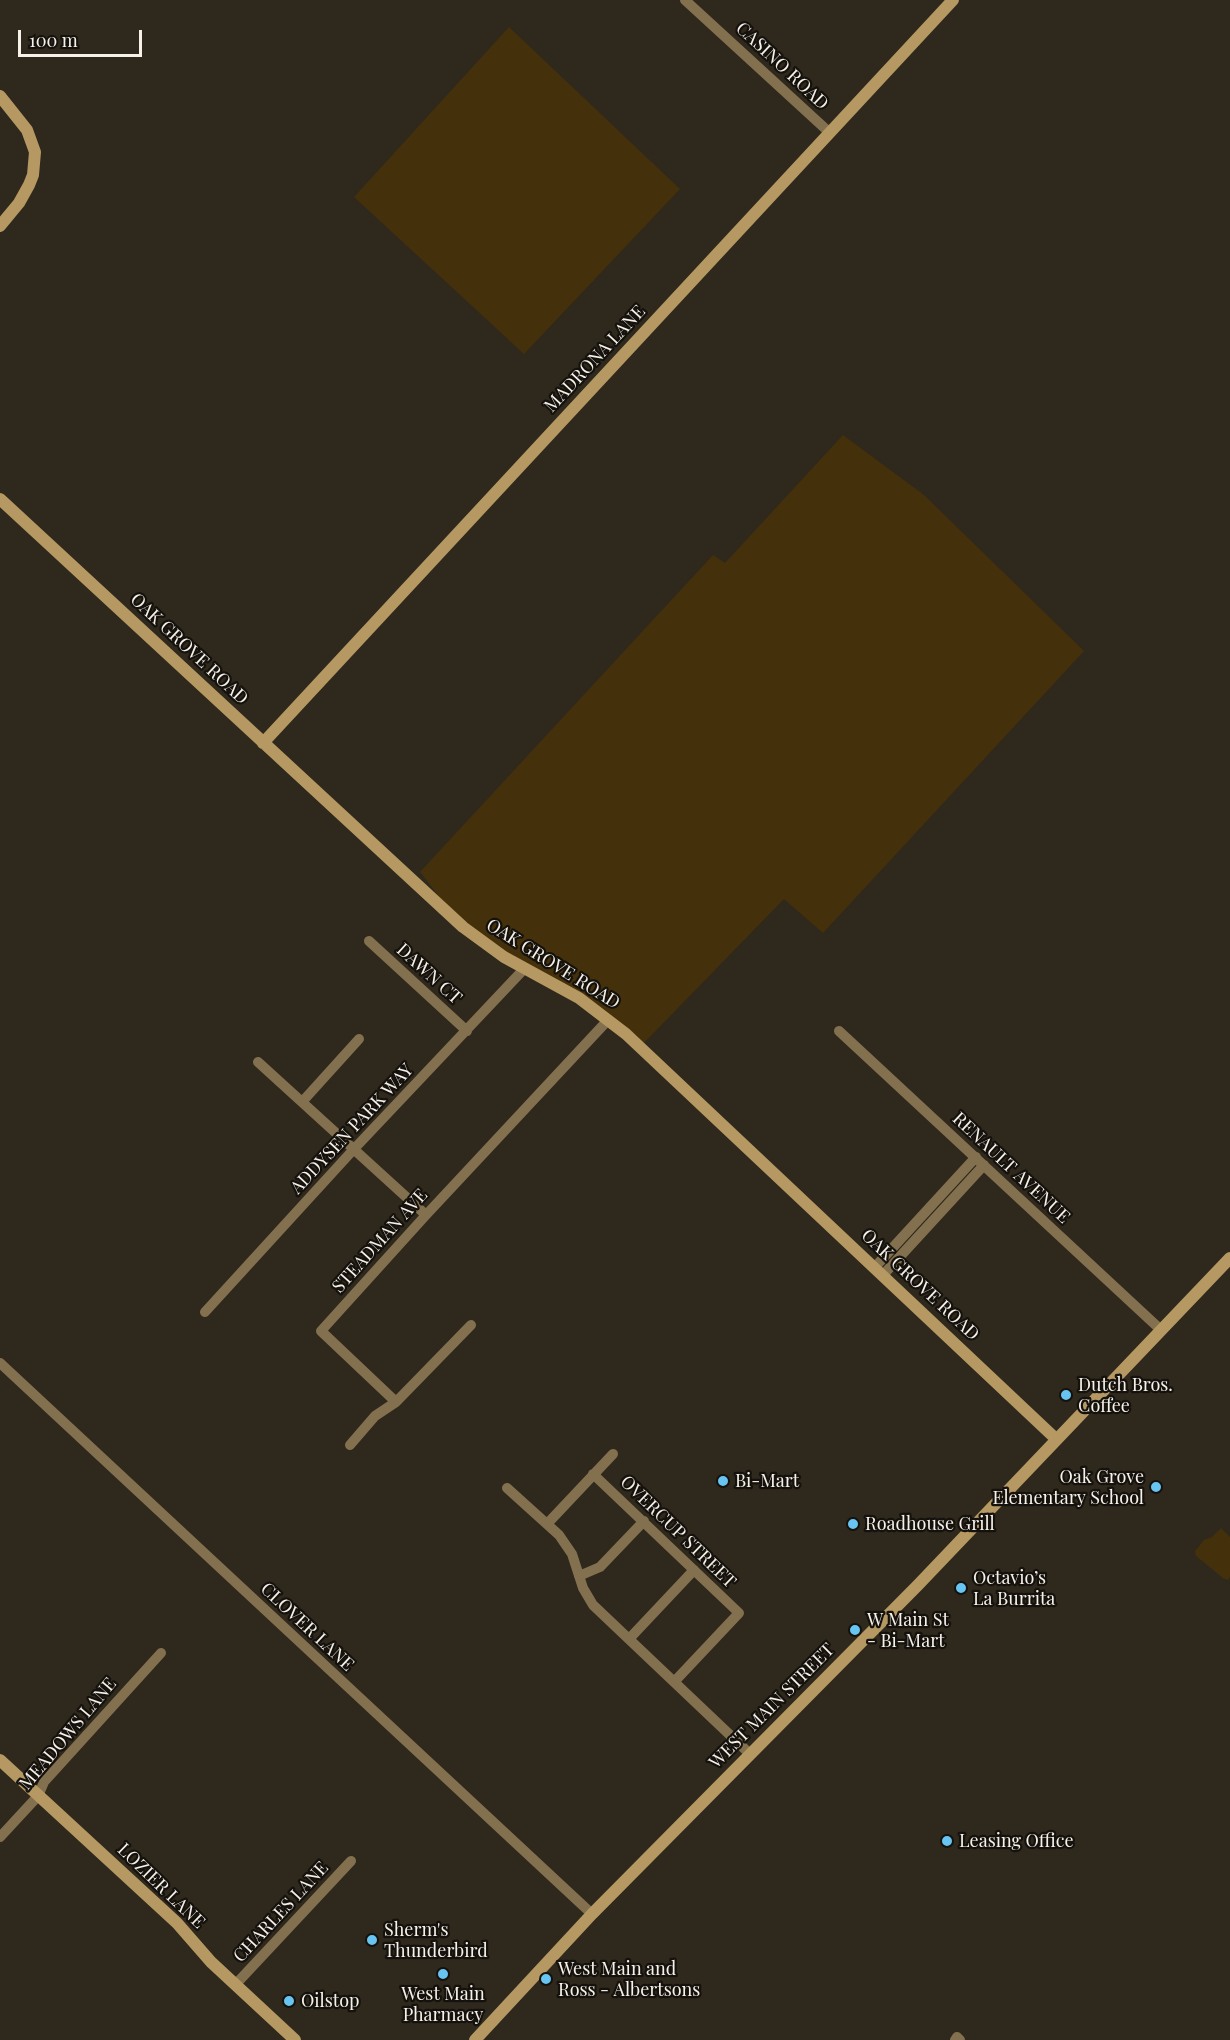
<!DOCTYPE html>
<html>
<head>
<meta charset="utf-8">
<style>
  body { margin:0 }
  #map { position:relative; width:1230px; height:2040px; overflow:hidden; background:#2f281c; font-family:"Playfair Display",serif }
  canvas { display:block }
  .scale { position:absolute; left:18px; top:30px; width:124px; height:27px; box-sizing:border-box; border:3px solid #f6f2ea; border-top:0; padding-left:8px; font-size:18px; line-height:21px; white-space:nowrap; color:#f6f2ea; -webkit-text-stroke:4px #15110c; paint-order:stroke }
</style>
</head>
<body>
<div id="map">
<canvas width="1230" height="2040"></canvas>
<div class="scale">100 m</div>
</div>
<script>
const ctx = document.querySelector('canvas').getContext('2d');
ctx.lineJoin = 'round';
function paint(path, color) { ctx.fillStyle = color; ctx.fill(path, 'evenodd'); }
const poly = rows => new Path2D(rows.map(r => 'M' + r).join(''));
function stroke(path, color, width, dash) { ctx.strokeStyle = color; ctx.lineWidth = width; ctx.lineCap = dash ? 'butt' : 'round'; ctx.setLineDash(dash || []); ctx.stroke(path); }
function drawText(font, color, halo, rows, align = 'center') {
  ctx.font = font + ' "Playfair Display",serif'; ctx.lineWidth = 4.5; ctx.setLineDash([]); ctx.textBaseline = 'middle'; ctx.strokeStyle = halo; ctx.fillStyle = color; for (const [text, x, y, turn = 0] of rows) {
    ctx.save(); ctx.translate(x, y); ctx.rotate((+turn || 0) * Math.PI / 180); ctx.textAlign = isNaN(turn) ? turn : align; if (halo) ctx.strokeText(text, 0, 0); ctx.fillText(text, 0, 0); ctx.restore();
  }
}
paint(poly([
  [509,27,680,189,524,354,354,197],
  [843,435,924,495,1084,651,823,933,784,899,640,1047,594,1009,463,927,420,872,713,555,725,563],
  [1221,1528,1230,1537,1230,1577,1228,1580,1223,1578,1196,1556,1195,1551,1204,1540,1212,1537]
]), '#44310b');
stroke(poly([
  [685,0,830,133],
  [369,941,467,1031],
  [839,1031,1161,1330],
  [258,1062,426,1215],
  [302,1102,359,1039],
  [875,1267,976,1157],
  [883,1275,984,1165],
  [205,1312,354,1149,524,969],
  [471,1325,396,1402,321,1331,426,1215,608,1020],
  [0,1363,592,1914],
  [350,1445,375,1416,396,1402],
  [593,1474,739,1613,674,1682],
  [507,1488,559,1535,572,1554,583,1588,593,1605,750,1754],
  [547,1524,613,1454],
  [579,1576,600,1567,644,1521],
  [629,1639,694,1570],
  [0,1837,38,1796,44,1782,161,1653],
  [235,1985,351,1861],
  [955,2040,957,2037,960,2040]
]), '#83704f', 10);
stroke(poly([
  [0,96,27,130,35,152,33,175,29,185,19,203,0,226],
  [0,499,463,927,504,957,579,998,626,1034,1056,1439],
  [263,743,953,0],
  [0,1760,177,1923,211,1962,295,2040],
  [475,2040,592,1914,918,1585,1230,1258]
]), '#b69862', 12);
for (const [x, y, r, color] of [
  [1066,1395,6,"#68c4f0"],
  [723,1481,6,"#68c4f0"],
  [1156,1487,6,"#68c4f0"],
  [853,1524,6,"#68c4f0"],
  [961,1588,6,"#68c4f0"],
  [855,1630,6,"#68c4f0"],
  [947,1841,6,"#68c4f0"],
  [372,1940,6,"#68c4f0"],
  [443,1974,6,"#68c4f0"],
  [546,1979,6,"#68c4f0"],
  [289,2001,6,"#68c4f0"]
]) { const dot = new Path2D(); dot.arc(x, y, r, 0, 2 * Math.PI); ctx.fillStyle = color; ctx.fill(dot); stroke(dot, '#15110c', 2); }
drawText('18px', '#f6f2ea', '#15110c', [
  ["CASINO ROAD",782,66,43],
  ["MADRONA LANE",595,359,-47],
  ["OAK GROVE ROAD",189,649,43],
  ["OAK GROVE ROAD",553,964,32],
  ["DAWN CT",429,974,42],
  ["ADDYSEN PARK WAY",352,1129,-47],
  ["RENAULT AVENUE",1011,1168,43],
  ["STEADMAN AVE",380,1241,-48],
  ["OAK GROVE ROAD",920,1285,43],
  ["OVERCUP STREET",678,1532,44],
  ["CLOVER LANE",307,1627,43],
  ["WEST MAIN STREET",772,1706,-45],
  ["MEADOWS LANE",68,1734,-50],
  ["LOZIER LANE",161,1886,44],
  ["CHARLES LANE",281,1912,-47]
]);
drawText('18px', '#f6f2ea', '#15110c', [
  ["Dutch Bros.",1078,1385],
  ["Coffee",1078,1406],
  ["Oak Grove",1144,1477,"right"],
  ["Elementary School",1144,1498,"right"],
  ["Bi-Mart",735,1481],
  ["Roadhouse Grill",865,1524],
  ["Octavio’s",973,1578],
  ["La Burrita",973,1599],
  ["W Main St",867,1620],
  ["- Bi-Mart",867,1641],
  ["Leasing Office",959,1841],
  ["Sherm's",384,1930],
  ["Thunderbird",384,1951],
  ["West Main and",558,1969],
  ["Ross - Albertsons",558,1990],
  ["West Main",443,1994,"center"],
  ["Pharmacy",443,2015,"center"],
  ["Oilstop",301,2001]
], 'left');
</script>
</body>
</html>
